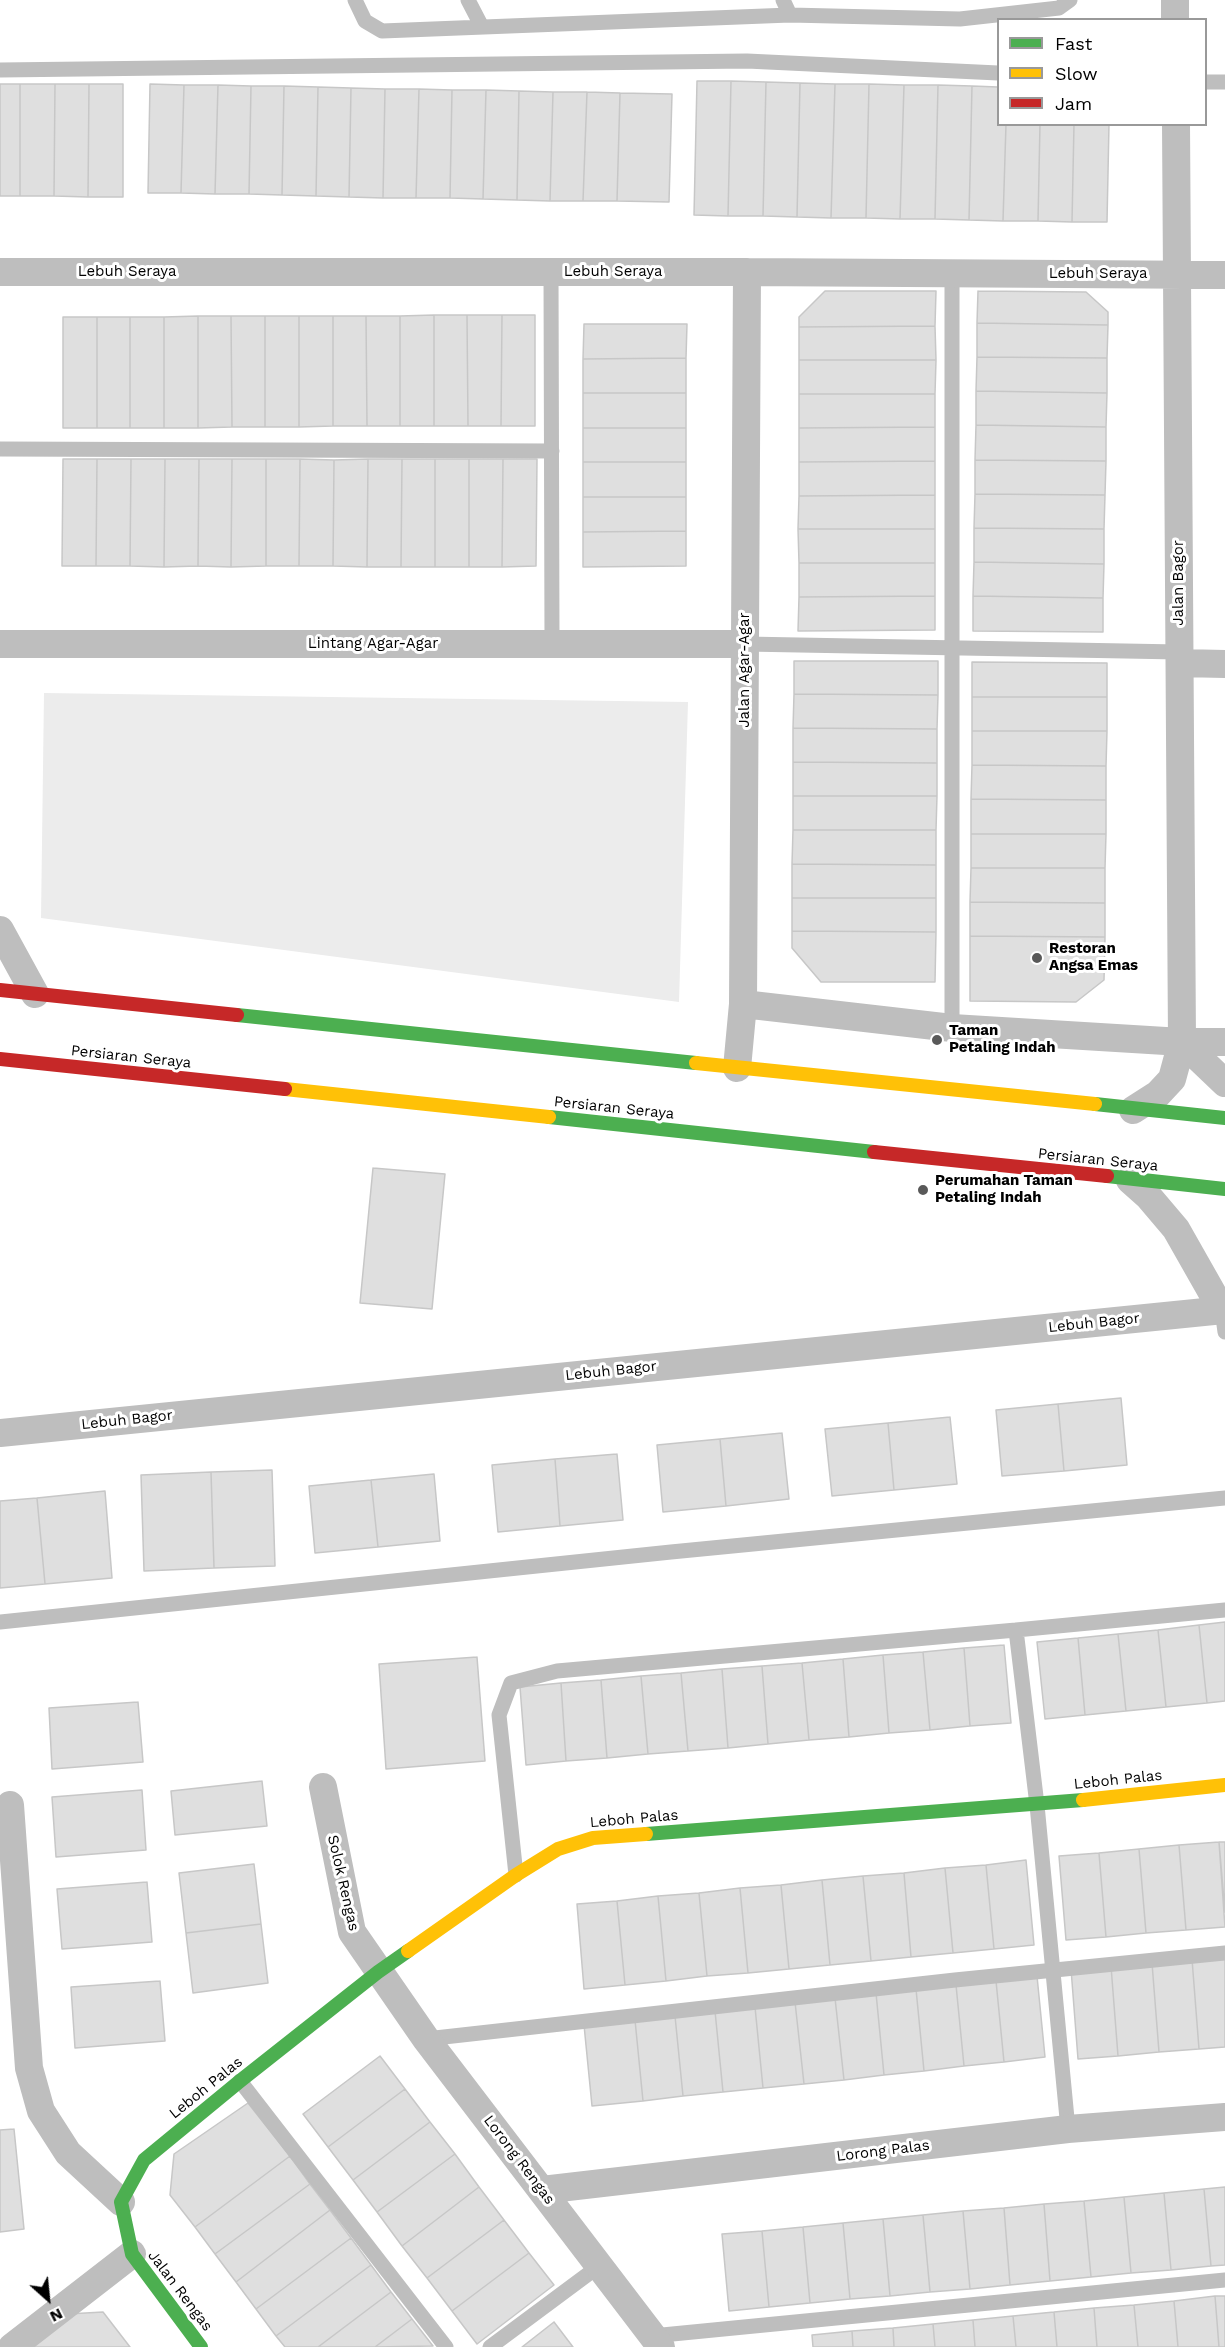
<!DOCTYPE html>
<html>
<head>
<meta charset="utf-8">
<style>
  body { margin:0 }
  #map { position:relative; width:1225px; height:2347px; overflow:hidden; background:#fff; font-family:"Work Sans",sans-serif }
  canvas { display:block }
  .legend { position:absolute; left:997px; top:18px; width:210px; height:108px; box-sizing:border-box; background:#fff; border:2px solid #999; margin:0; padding:8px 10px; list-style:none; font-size:18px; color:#000 }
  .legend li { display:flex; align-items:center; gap:12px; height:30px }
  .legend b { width:30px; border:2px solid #999 }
  .north { position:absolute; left:18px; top:2269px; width:60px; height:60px; -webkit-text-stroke:4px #fff; paint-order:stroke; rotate:153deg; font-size:16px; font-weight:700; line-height:24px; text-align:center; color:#000 }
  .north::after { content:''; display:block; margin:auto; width:21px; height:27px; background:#000; clip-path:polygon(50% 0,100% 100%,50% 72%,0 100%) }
</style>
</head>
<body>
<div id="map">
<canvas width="1225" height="2347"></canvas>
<ul class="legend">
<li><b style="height:8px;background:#4caf50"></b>Fast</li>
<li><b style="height:8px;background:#ffc107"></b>Slow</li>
<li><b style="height:8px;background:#c62828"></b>Jam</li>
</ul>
<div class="north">N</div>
</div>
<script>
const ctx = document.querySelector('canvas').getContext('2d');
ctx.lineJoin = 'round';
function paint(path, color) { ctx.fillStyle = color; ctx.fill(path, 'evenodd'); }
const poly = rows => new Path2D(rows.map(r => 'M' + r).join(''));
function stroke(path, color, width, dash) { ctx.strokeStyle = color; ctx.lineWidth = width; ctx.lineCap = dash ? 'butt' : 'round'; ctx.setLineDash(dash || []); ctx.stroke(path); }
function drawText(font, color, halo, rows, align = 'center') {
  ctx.font = font + ' "Work Sans",sans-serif'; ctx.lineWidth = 6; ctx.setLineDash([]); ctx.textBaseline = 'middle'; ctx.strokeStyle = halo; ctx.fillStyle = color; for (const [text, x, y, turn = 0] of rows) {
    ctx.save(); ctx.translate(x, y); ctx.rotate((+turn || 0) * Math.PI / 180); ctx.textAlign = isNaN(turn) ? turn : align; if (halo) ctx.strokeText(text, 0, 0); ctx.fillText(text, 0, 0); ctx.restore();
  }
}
paint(poly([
  [44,693,688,702,679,1002,41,918]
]), '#ececec');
const building = poly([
  [697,81,731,81,728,216,694,215,697,81],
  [731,81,766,82,763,216,728,216,731,81],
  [766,82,800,83,797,217,763,216,766,82],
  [800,83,835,84,831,218,797,217,800,83],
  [0,84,20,84,20,196,0,196,0,84],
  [20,84,55,84,54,196,20,196,20,84],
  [55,84,89,84,88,197,54,196,55,84],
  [89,84,123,84,123,197,88,197,89,84],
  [150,84,184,85,181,193,148,193,150,84],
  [835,84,869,84,866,218,831,218,835,84],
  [869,84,904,85,900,219,866,218,869,84],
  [184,85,218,85,215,194,181,193,184,85],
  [218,85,251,86,249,194,215,194,218,85],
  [904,85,938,85,935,219,900,219,904,85],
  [938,85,972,86,969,220,935,219,938,85],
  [251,86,284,86,282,195,249,194,251,86],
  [284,86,318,87,316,196,282,195,284,86],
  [972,86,998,87,998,124,1006,124,1003,221,969,220,972,86],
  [318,87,351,88,349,197,316,196,318,87],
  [351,88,385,89,383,198,349,197,351,88],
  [385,89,419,89,416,198,383,198,385,89],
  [419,89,452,90,450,198,416,198,419,89],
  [452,90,486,90,483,199,450,198,452,90],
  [486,90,519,91,517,200,483,199,486,90],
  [519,91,553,92,550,201,517,200,519,91],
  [553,92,587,92,583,201,550,201,553,92],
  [587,92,620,93,617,201,583,201,587,92],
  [620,93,672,94,669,202,617,201,620,93],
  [1006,124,1040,124,1038,221,1003,221,1006,124],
  [1040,124,1074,124,1072,222,1038,221,1040,124],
  [1074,124,1109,124,1107,222,1072,222,1074,124],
  [825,291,936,291,935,326,799,327,799,317,825,291],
  [978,291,1086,292,1108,312,1108,325,977,323,978,291],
  [434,315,434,426,400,426,400,316,434,315],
  [434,315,467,315,468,426,434,426,434,315],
  [467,315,502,315,501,426,468,426,467,315],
  [502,315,535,315,535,426,501,426,502,315],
  [198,316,198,428,164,428,164,317,198,316],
  [198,316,231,316,232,427,198,428,198,316],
  [231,316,265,316,265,427,232,427,231,316],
  [265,316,299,316,299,427,265,427,265,316],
  [299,316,333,316,333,426,299,427,299,316],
  [333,316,366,316,367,426,333,426,333,316],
  [366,316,400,316,400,426,367,426,366,316],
  [63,317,97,317,97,428,63,428,63,317],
  [97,317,130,317,130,428,97,428,97,317],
  [130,317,164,317,164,428,130,428,130,317],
  [977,323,1108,325,1107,358,977,357,977,323],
  [584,324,687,324,686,358,583,359,584,324],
  [935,326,936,360,799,360,799,327,935,326],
  [977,357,1107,358,1107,393,976,391,977,357],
  [686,358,686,393,583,393,583,359,686,358],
  [799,360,936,360,935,394,799,394,799,360],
  [976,391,1107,393,1106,427,976,425,976,391],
  [583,393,686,393,686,428,583,428,583,393],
  [799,394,935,394,935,427,799,428,799,394],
  [976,425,1106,427,1106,461,975,460,976,425],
  [935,427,935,461,799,462,799,428,935,427],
  [583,428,686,428,686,462,583,462,583,428],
  [63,459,97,459,96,566,62,566,63,459],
  [97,459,131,459,130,566,96,566,97,459],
  [131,459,165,459,164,567,130,566,131,459],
  [165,459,199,459,198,566,164,567,165,459],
  [199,459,232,459,231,567,198,566,199,459],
  [232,459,266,459,266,566,231,567,232,459],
  [266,459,300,459,299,566,266,566,266,459],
  [300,459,334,460,333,566,299,566,300,459],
  [368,459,402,459,401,567,367,567,368,459],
  [368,459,367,567,333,566,334,460,368,459],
  [402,459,435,459,435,567,401,567,402,459],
  [435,459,469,459,469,567,435,567,435,459],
  [469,459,503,459,502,567,469,567,469,459],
  [503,459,537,459,536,566,502,567,503,459],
  [975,460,1106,461,1105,495,975,494,975,460],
  [935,461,935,495,799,496,799,462,935,461],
  [583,462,686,462,686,497,583,497,583,462],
  [975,494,1105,495,1104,529,974,528,975,494],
  [935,495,935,529,798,529,799,496,935,495],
  [583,497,686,497,686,531,583,532,583,497],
  [974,528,1104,529,1104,564,974,562,974,528],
  [798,529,935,529,935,563,799,563,798,529],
  [686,531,686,566,583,567,583,532,686,531],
  [974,562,1104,564,1103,598,973,596,974,562],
  [799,563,935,563,935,596,799,597,799,563],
  [935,596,935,630,798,631,799,597,935,596],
  [973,596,1103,598,1103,632,973,631,973,596],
  [794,661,938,661,938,695,794,694,794,661],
  [972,662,1107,663,1107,697,972,697,972,662],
  [794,694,938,695,937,729,793,728,794,694],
  [972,697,1107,697,1107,731,972,731,972,697],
  [793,728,937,729,937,763,793,762,793,728],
  [972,731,1107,731,1106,766,972,765,972,731],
  [793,762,937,763,937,796,793,796,793,762],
  [972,765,1106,766,1106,800,971,799,972,765],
  [793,796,937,796,936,830,793,830,793,796],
  [971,799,1106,800,1106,834,971,834,971,799],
  [793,830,936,830,936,865,792,864,793,830],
  [971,834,1106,834,1105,868,971,868,971,834],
  [792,864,936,865,936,898,792,898,792,864],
  [971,868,1105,868,1105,903,970,902,971,868],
  [792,898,936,898,936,932,792,931,792,898],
  [970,902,1105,903,1105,937,970,936,970,902],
  [792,931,936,932,935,982,821,982,792,948,792,931],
  [970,936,1105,937,1104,980,1076,1002,970,1001,970,936],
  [373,1168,445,1174,432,1309,360,1303,373,1168],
  [1121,1398,1127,1465,1064,1471,1058,1404,1121,1398],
  [1058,1404,1064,1471,1002,1476,996,1410,1058,1404],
  [950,1417,957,1484,894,1490,888,1423,950,1417],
  [888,1423,894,1490,832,1496,825,1429,888,1423],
  [782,1433,789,1499,726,1506,720,1439,782,1433],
  [720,1439,726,1506,663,1512,657,1445,720,1439],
  [617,1454,623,1520,560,1526,555,1459,617,1454],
  [555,1459,560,1526,498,1532,492,1465,555,1459],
  [272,1470,275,1566,214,1568,211,1472,272,1470],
  [211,1472,214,1568,144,1571,141,1475,211,1472],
  [434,1474,440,1541,378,1547,371,1480,434,1474],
  [371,1480,378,1547,315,1553,309,1486,371,1480],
  [105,1491,112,1578,45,1584,37,1498,105,1491],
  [37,1498,45,1584,0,1588,0,1501,37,1498],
  [1225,1622,1225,1701,1207,1703,1199,1625,1225,1622],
  [1199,1625,1207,1703,1166,1707,1158,1630,1199,1625],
  [1158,1630,1166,1707,1126,1711,1118,1634,1158,1630],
  [1118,1634,1126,1711,1085,1715,1078,1638,1118,1634],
  [1078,1638,1085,1715,1045,1719,1037,1642,1078,1638],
  [1004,1645,1011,1723,970,1726,964,1648,1004,1645],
  [964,1648,970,1726,930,1730,923,1652,964,1648],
  [923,1652,930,1730,889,1733,883,1655,923,1652],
  [883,1655,889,1733,849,1737,843,1659,883,1655],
  [477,1657,485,1761,386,1769,379,1664,477,1657],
  [843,1659,849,1737,809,1740,802,1663,843,1659],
  [802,1663,809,1740,768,1744,762,1666,802,1663],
  [762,1666,768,1744,728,1748,722,1669,762,1666],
  [722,1669,728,1748,688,1751,681,1673,722,1669],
  [681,1673,688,1751,648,1754,641,1676,681,1673],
  [641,1676,648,1754,607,1758,601,1680,641,1676],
  [601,1680,607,1758,566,1761,561,1683,601,1680],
  [561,1683,566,1761,526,1765,520,1687,561,1683],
  [138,1702,143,1762,52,1769,49,1708,138,1702],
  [262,1781,267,1826,175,1835,171,1791,262,1781],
  [142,1790,146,1850,56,1857,52,1797,142,1790],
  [1219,1842,1225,1842,1225,1912,1219,1842],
  [1219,1842,1225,1927,1186,1930,1179,1845,1219,1842],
  [1179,1845,1186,1930,1146,1933,1139,1849,1179,1845],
  [1139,1849,1146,1933,1106,1937,1099,1853,1139,1849],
  [1099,1853,1106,1937,1066,1940,1059,1856,1099,1853],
  [1026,1860,1034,1945,994,1949,986,1865,1026,1860],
  [254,1864,261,1924,186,1933,179,1873,254,1864],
  [986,1865,994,1949,953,1953,945,1868,986,1865],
  [945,1868,953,1953,911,1957,904,1873,945,1868],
  [904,1873,911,1957,871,1961,863,1876,904,1873],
  [863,1876,871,1961,830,1965,822,1880,863,1876],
  [822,1880,830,1965,789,1969,781,1885,822,1880],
  [147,1882,152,1942,62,1949,57,1889,147,1882],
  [781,1885,789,1969,748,1973,740,1888,781,1885],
  [740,1888,748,1973,707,1976,699,1893,740,1888],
  [699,1893,707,1976,666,1981,658,1896,699,1893],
  [658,1896,666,1981,625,1985,617,1901,658,1896],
  [617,1901,625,1985,584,1989,577,1904,617,1901],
  [261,1924,268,1983,193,1993,186,1933,261,1924],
  [1225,1956,1225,2047,1199,2049,1192,1959,1225,1956],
  [1192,1959,1199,2049,1159,2052,1152,1963,1192,1959],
  [1152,1963,1159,2052,1118,2056,1111,1966,1152,1963],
  [1111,1966,1118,2056,1078,2059,1071,1969,1111,1966],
  [1037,1976,1045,2057,1004,2062,996,1981,1037,1976],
  [160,1981,165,2041,75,2048,71,1987,160,1981],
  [996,1981,1004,2062,964,2066,956,1985,996,1981],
  [956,1985,964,2066,924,2071,916,1989,956,1985],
  [916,1989,924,2071,884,2075,876,1993,916,1989],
  [876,1993,884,2075,844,2080,835,1998,876,1993],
  [835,1998,844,2080,804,2084,795,2002,835,1998],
  [795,2002,804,2084,763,2088,755,2007,795,2002],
  [755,2007,763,2088,723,2092,715,2011,755,2007],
  [715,2011,723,2092,683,2096,675,2016,715,2011],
  [675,2016,683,2096,643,2101,635,2020,675,2016],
  [635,2020,643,2101,592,2106,584,2025,635,2020],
  [380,2056,405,2089,328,2147,303,2114,380,2056],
  [405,2089,430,2122,353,2180,328,2147,405,2089],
  [248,2103,290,2156,195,2227,170,2195,174,2154,248,2103],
  [430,2122,455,2154,377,2212,353,2180,430,2122],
  [14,2129,24,2229,0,2232,0,2130,14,2129],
  [455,2154,479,2187,402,2246,377,2212,455,2154],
  [290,2156,310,2184,215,2254,195,2227,290,2156],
  [310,2184,330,2210,236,2282,215,2254,310,2184],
  [479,2187,504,2220,427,2278,402,2246,479,2187],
  [1225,2187,1225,2265,1211,2266,1204,2189,1225,2187],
  [1204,2189,1211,2266,1171,2270,1164,2193,1204,2189],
  [1164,2193,1171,2270,1131,2273,1124,2197,1164,2193],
  [1124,2197,1131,2273,1091,2277,1084,2201,1124,2197],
  [1084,2201,1091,2277,1050,2281,1044,2204,1084,2201],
  [1044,2204,1050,2281,1010,2285,1004,2208,1044,2204],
  [1004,2208,1010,2285,970,2289,963,2211,1004,2208],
  [330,2210,351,2238,256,2309,236,2282,330,2210],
  [963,2211,970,2289,930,2292,923,2215,963,2211],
  [923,2215,930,2292,890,2296,883,2219,923,2215],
  [883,2219,890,2296,850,2299,843,2223,883,2219],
  [504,2220,529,2253,452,2311,427,2278,504,2220],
  [843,2223,850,2299,810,2303,803,2227,843,2223],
  [803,2227,810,2303,769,2307,762,2231,803,2227],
  [762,2231,769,2307,729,2311,722,2234,762,2231],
  [351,2238,371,2265,276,2336,256,2309,351,2238],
  [529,2253,554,2285,477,2344,452,2311,529,2253],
  [371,2265,391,2292,318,2347,285,2347,276,2336,371,2265],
  [391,2292,412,2319,375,2347,318,2347,391,2292],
  [1215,2296,1225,2296,1225,2347,1219,2347,1215,2296],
  [1215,2296,1219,2347,1178,2347,1174,2301,1215,2296],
  [1174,2301,1178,2347,1138,2347,1134,2305,1174,2301],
  [1134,2305,1138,2347,1097,2347,1094,2308,1134,2305],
  [1094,2308,1097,2347,1057,2347,1054,2312,1094,2308],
  [103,2312,130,2347,21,2347,68,2314,103,2312],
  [1054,2312,1057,2347,1016,2347,1013,2316,1054,2312],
  [1013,2316,1016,2347,975,2347,973,2320,1013,2316],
  [412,2319,433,2346,375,2347,412,2319],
  [973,2320,975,2347,935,2347,933,2324,973,2320],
  [554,2322,573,2347,522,2347,554,2322],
  [933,2324,935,2347,894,2347,893,2328,933,2324],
  [893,2328,894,2347,853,2347,852,2331,893,2328],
  [852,2331,853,2347,813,2347,812,2335,852,2331]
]);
paint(building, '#dfdfdf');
stroke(building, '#c7c7c7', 1.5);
stroke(poly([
  [355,0,365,21,382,31,790,15,960,19,1059,8,1070,0],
  [468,0,481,25],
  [783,0,790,15],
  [0,70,747,61,998,73],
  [1206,82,1225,82],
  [551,272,552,644],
  [952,273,952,1028],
  [0,449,552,451],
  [745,644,1179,652],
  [1222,1310,1225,1332],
  [0,1622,671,1552,1225,1498],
  [1016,1630,1037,1805,1068,2129],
  [516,1875,499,1715,511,1683,557,1671,1016,1630,1225,1610],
  [426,2039,955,1980,1225,1953],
  [240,2081,446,2347],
  [652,2336,1225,2280],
  [490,2347,599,2266]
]), '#bebebe', 15);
stroke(poly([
  [1175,0,1175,20],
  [0,272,747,272,1225,275],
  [0,644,745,644],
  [1180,663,1225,664],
  [0,930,35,994],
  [743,1004,952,1028,1182,1042,1225,1042],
  [1182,1042,1225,1083],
  [737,1068,743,1004,747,272],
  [1133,1110,1158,1094,1172,1079,1182,1042,1176,124],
  [1130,1180,1148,1196,1176,1229,1222,1310],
  [0,1433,1225,1310],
  [323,1787,352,1932,426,2039,661,2347],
  [10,1805,29,2068,41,2111,68,2153,121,2202],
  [542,2190,1068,2129,1225,2117],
  [12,2347,132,2254]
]), '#bebebe', 28);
stroke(poly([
  [237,1015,696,1063],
  [1095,1104,1225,1118],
  [549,1117,874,1152],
  [1107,1176,1225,1189],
  [646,1834,1083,1800],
  [201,2347,132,2254,121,2202,144,2160,240,2081,378,1972,408,1951]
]), '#4caf50', 14);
stroke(poly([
  [696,1063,1095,1104],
  [285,1089,549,1117],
  [1083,1800,1225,1785],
  [408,1951,516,1875,558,1849,593,1838,646,1834]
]), '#ffc107', 14);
stroke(poly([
  [0,990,237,1015],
  [0,1059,285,1089],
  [874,1152,1107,1176]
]), '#c62828', 14);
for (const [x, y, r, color] of [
  [1037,958,6,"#595959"],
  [937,1040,6,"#595959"],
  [923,1190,6,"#595959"]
]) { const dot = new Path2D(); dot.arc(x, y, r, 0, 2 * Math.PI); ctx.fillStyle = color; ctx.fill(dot); stroke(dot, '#fff', 2); }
drawText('15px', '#000', '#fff', [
  ["Lebuh Seraya",127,272],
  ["Lebuh Seraya",613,272],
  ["Lebuh Seraya",1098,274],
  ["Jalan Bagor",1179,583,-90],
  ["Lintang Agar-Agar",373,644],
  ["Jalan Agar-Agar",745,670,-90],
  ["Persiaran Seraya",131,1057,6],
  ["Persiaran Seraya",614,1108,6],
  ["Persiaran Seraya",1098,1160,6],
  ["Lebuh Bagor",1094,1323,-6],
  ["Lebuh Bagor",611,1371,-6],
  ["Lebuh Bagor",127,1420,-6],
  ["Leboh Palas",1118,1780,-6],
  ["Leboh Palas",634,1819,-5],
  ["Solok Rengas",343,1883,77],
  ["Leboh Palas",206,2088,-39],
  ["Lorong Palas",883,2151,-7],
  ["Lorong Rengas",519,2160,53],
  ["Jalan Rengas",180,2291,53]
]);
drawText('bold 15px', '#000', '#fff', [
  ["Restoran",1049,949],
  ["Angsa Emas",1049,966],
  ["Taman",949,1031],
  ["Petaling Indah",949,1048],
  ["Perumahan Taman",935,1181],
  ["Petaling Indah",935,1198]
], 'left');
</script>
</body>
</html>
